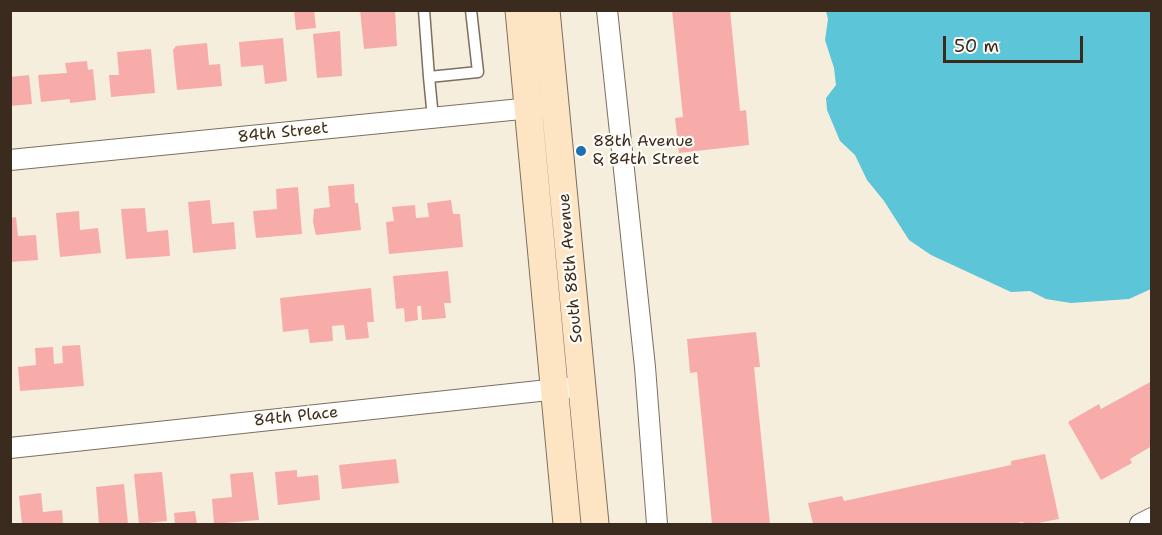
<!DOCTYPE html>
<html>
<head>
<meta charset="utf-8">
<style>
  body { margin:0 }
  #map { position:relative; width:1162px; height:535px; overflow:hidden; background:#f5eedc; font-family:"Shantell Sans",sans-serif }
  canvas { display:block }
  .frame { position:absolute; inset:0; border:12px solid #3b2a1e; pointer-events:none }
  .scale { position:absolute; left:943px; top:36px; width:140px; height:27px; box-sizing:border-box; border:3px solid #3b2a1e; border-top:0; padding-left:8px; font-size:18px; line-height:21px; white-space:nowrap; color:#3b2a1e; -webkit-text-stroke:4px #fdfcf7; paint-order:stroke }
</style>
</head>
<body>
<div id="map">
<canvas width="1162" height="535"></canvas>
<div class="frame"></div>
<div class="scale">50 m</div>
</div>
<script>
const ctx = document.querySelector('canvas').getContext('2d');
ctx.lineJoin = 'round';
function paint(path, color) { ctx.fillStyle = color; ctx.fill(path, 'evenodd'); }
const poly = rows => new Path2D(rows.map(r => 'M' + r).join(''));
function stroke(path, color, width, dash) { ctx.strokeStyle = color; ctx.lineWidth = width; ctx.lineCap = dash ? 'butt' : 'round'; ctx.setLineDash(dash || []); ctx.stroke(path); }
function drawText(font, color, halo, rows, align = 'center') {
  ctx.font = font + ' "Shantell Sans",sans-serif'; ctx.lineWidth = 4.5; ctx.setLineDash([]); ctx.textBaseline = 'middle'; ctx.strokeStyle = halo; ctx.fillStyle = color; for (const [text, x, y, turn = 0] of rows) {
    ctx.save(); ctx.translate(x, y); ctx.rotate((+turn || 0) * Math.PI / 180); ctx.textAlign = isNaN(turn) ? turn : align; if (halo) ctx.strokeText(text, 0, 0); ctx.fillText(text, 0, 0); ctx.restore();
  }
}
paint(poly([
  [826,11,1151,11,1151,289,1129,299,1071,303,1046,299,1030,291,1011,292,931,255,909,240,884,201,867,180,855,155,840,141,827,110,826,98,836,85,834,68,825,40,828,19]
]), '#5cc5d8');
paint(poly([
  [294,10,314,10,316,28,296,30],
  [360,10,395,10,397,46,364,49],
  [672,10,730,10,740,111,746,110,749,145,679,153,675,118,683,117],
  [340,31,342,76,317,78,313,34],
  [283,38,287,81,265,84,263,65,241,67,239,42],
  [207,43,209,65,220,64,222,86,177,90,173,50,176,46],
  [151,49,155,93,111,97,109,75,119,75,117,52],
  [87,61,88,70,93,69,96,100,70,103,70,99,41,102,38,75,67,73,65,63],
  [29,75,32,104,10,106,10,77],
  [354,184,355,203,358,203,361,230,316,235,313,222,314,209,330,207,328,186],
  [298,187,302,234,256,238,253,211,277,209,276,189],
  [210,200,212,224,234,222,236,249,193,253,188,202],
  [451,200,453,214,460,214,463,247,389,254,386,222,394,221,392,207,415,205,416,218,429,217,427,203],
  [145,208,147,232,168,230,170,256,126,259,121,209],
  [79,211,80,230,98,228,101,253,60,257,56,213],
  [16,217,18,236,36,235,38,260,10,262,10,218],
  [448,271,451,303,444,303,446,318,422,320,421,306,417,306,418,320,405,322,404,308,396,309,393,276],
  [371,288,374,322,367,322,369,338,346,340,344,325,332,326,333,341,310,343,308,329,283,332,280,298],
  [756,332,760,367,754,367,770,524,712,524,697,372,690,373,687,339],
  [80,345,84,386,20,391,18,367,36,365,35,348,53,347,54,364,63,363,62,346],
  [1152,381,1152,446,1130,459,1132,463,1101,480,1068,422,1099,404,1101,409],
  [1045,454,1059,519,1033,524,1024,524,1023,522,1010,524,813,524,808,503,842,496,844,501,1011,465,1011,461],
  [396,459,399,483,342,489,339,465],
  [297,470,297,477,318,475,320,500,278,505,275,472],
  [162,472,167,521,139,524,134,474],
  [253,472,259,520,214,524,212,499,232,497,230,474],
  [124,484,128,524,99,524,96,487],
  [41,493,43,512,62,510,63,524,22,524,19,496],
  [195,511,197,524,175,524,174,513]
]), '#f7acaa');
const lane = poly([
  [424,10,429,77],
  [433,118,429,77,478,72,471,10]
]);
const street = poly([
  [607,10,645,367,657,524],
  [10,160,541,107],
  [10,448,567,388],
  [1140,524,1152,518]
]);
const secondary = poly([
  [519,10,567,524],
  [546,10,595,524]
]);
stroke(lane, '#7c6f60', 13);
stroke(street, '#7c6f60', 22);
stroke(secondary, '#7c6f60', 29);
stroke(lane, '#fff', 10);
stroke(street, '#fff', 20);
stroke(secondary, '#fde5c4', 27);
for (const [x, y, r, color] of [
  [581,151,6,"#1f6fb2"]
]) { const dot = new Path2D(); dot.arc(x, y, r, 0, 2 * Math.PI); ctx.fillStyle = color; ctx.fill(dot); stroke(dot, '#fdfcf7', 2); }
drawText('16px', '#3b2a1e', '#fdfcf7', [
  ["84th Street",283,133,-6],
  ["South 88th Avenue",571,268,-95],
  ["84th Place",296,417,-6]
]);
drawText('16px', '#3b2a1e', '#fdfcf7', [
  ["88th Avenue",593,142],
  ["& 84th Street",593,160]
], 'left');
</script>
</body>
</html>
